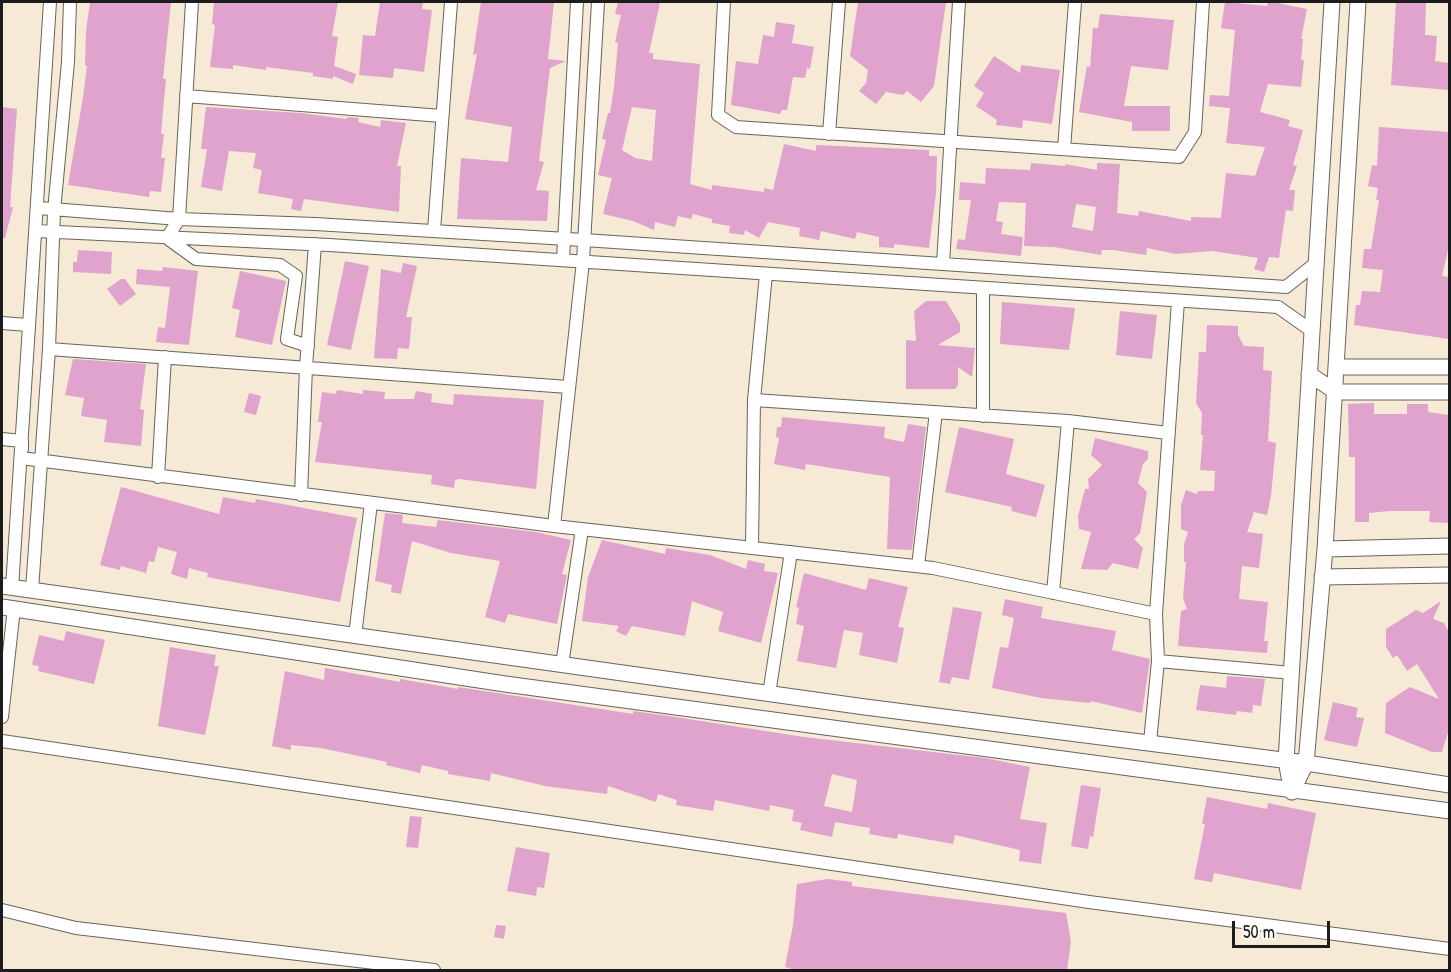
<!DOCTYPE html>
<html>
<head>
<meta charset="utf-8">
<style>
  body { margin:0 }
  #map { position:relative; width:1451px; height:972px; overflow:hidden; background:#f6e9d5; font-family:"Patrick Hand",sans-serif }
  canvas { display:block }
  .frame { position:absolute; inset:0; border:3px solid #1c1c1c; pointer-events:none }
  .scale { position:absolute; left:1232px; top:921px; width:98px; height:27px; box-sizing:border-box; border:3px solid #1c1c1c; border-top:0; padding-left:8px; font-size:18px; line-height:21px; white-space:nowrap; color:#1c1c1c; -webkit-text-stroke:4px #fdfcf7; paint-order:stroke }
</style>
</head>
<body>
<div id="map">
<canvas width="1451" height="972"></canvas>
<div class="frame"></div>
<div class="scale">50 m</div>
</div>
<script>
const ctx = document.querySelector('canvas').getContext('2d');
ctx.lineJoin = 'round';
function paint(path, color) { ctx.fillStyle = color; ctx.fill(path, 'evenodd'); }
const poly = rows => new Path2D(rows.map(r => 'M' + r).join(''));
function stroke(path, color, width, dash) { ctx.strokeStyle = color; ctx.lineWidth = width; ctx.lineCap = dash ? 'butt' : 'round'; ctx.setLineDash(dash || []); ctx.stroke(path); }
paint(poly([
  [90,2,171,2,163,79,166,79,161,134,164,134,161,158,165,158,161,192,150,191,149,197,68,185,83,97,87,66,85,65,86,31],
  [214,2,338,2,332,36,338,37,334,66,356,74,353,84,333,76,333,79,313,76,313,73,266,67,266,70,233,65,233,69,210,67,215,25,212,24],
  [380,2,423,2,422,9,432,10,424,72,394,68,393,78,359,75,363,35,375,36],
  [481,2,554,2,548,59,566,61,550,68,539,161,544,162,536,190,549,191,547,221,457,219,461,158,508,162,512,127,465,119,477,54,473,55],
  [618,2,660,2,649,53,653,53,653,59,700,64,690,184,712,190,712,185,764,192,764,188,773,190,784,144,816,151,816,145,929,150,929,156,937,156,936,193,929,248,894,244,894,248,879,247,879,237,857,232,855,239,821,231,819,240,799,236,800,228,768,222,759,238,745,230,744,235,729,233,730,226,712,223,712,219,693,214,691,219,678,216,675,227,655,222,654,230,633,221,603,214,612,178,598,175,606,140,602,139,608,113,610,113,614,87,618,43,615,42,621,15,615,14],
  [632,107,656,110,652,161,635,158,622,150],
  [858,2,946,2,934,86,921,102,907,91,903,95,886,92,876,104,859,91,866,83,868,70,850,56],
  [1225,2,1267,6,1268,2,1272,2,1307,9,1301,39,1303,39,1301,60,1304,60,1301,87,1268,84,1260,112,1290,120,1288,126,1303,130,1293,165,1297,166,1289,190,1295,190,1293,211,1286,210,1279,258,1269,257,1264,272,1254,269,1258,258,1212,251,1176,254,1147,248,1146,255,1113,250,1102,250,1101,255,1054,247,1024,246,1026,203,999,202,996,221,1003,222,1001,234,1023,237,1021,256,956,249,958,239,965,240,971,200,959,200,960,182,985,184,986,168,1030,170,1031,163,1065,166,1065,164,1097,170,1097,163,1120,164,1117,213,1138,216,1139,211,1191,221,1191,217,1221,218,1226,173,1255,176,1265,147,1226,143,1230,108,1209,106,1210,95,1229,96,1235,30,1221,28],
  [1076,204,1096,207,1093,231,1072,227],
  [1396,2,1426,2,1425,35,1437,36,1435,61,1449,63,1449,90,1391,85],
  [1100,14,1174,20,1168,70,1131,66,1124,106,1170,106,1170,131,1132,131,1132,122,1079,112,1087,66,1090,67,1093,28,1098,28],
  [776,22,795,25,792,43,814,47,810,69,807,68,805,78,793,77,787,110,782,110,780,114,731,105,736,61,758,64,763,35,774,37],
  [994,56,1020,73,1021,65,1060,70,1052,124,1023,120,1022,128,996,125,997,120,976,106,984,93,974,86],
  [2,107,17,109,10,207,13,207,5,238,2,238],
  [206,107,300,113,347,119,347,117,359,118,358,122,380,127,381,120,406,123,397,166,401,166,399,212,304,199,301,211,291,209,293,199,258,193,262,170,253,168,256,153,229,151,222,191,201,187,207,149,201,149],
  [1379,127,1449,132,1449,246,1442,276,1449,277,1449,339,1354,325,1356,305,1360,305,1362,291,1380,292,1383,270,1362,268,1364,249,1371,249,1379,200,1376,200,1378,188,1368,186,1372,165,1377,166],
  [78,250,112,252,111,274,73,272,73,262,77,262],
  [345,261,369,266,351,350,327,345],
  [403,263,417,266,406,317,412,317,409,349,398,348,397,359,374,358,381,269,401,273],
  [163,267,198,271,189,345,156,342,158,327,165,328,170,287,136,284,137,269,162,271],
  [240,271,286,281,272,345,235,337,240,310,232,308],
  [121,279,125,279,136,294,120,306,107,289],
  [926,301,946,301,960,324,960,332,938,345,975,348,972,377,958,367,958,385,955,389,906,389,906,340,916,341,914,311],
  [1002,302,1075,308,1069,350,1000,344],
  [1120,311,1157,315,1152,359,1116,355],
  [1207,325,1238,326,1238,335,1244,346,1264,347,1263,370,1272,371,1268,441,1276,443,1271,496,1267,515,1254,512,1247,532,1263,534,1259,568,1242,566,1239,599,1268,602,1264,641,1268,641,1267,653,1178,646,1181,611,1187,609,1183,598,1186,562,1184,562,1184,544,1188,532,1181,529,1181,505,1186,490,1197,494,1198,491,1214,491,1215,471,1200,470,1203,435,1201,435,1202,413,1196,403,1199,352,1206,352],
  [73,359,146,364,140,409,144,410,141,446,104,442,107,420,81,416,84,398,65,395],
  [337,390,363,394,363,390,385,392,384,399,414,399,416,391,432,394,431,402,453,405,454,394,544,400,536,489,459,479,455,480,454,488,431,484,432,475,315,462,322,422,318,422,322,392,336,394],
  [249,393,261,396,256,415,244,412],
  [1374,403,1374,414,1407,414,1407,404,1428,404,1428,412,1449,415,1449,523,1429,522,1430,511,1389,511,1369,513,1369,522,1355,522,1355,457,1349,457,1348,404],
  [782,417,885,427,884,438,904,442,908,424,926,427,912,550,887,549,890,477,806,464,805,470,774,464,779,438,776,437,777,427,781,427],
  [959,427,1014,439,1006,474,1045,485,1036,517,1011,511,1012,507,945,492],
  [1095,438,1148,451,1148,459,1143,464,1138,483,1147,492,1140,533,1134,539,1143,548,1138,569,1113,563,1107,570,1081,569,1091,532,1079,529,1078,516,1085,489,1089,489,1088,479,1102,465,1091,455],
  [121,487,219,514,223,497,255,503,256,499,357,518,340,602,207,577,208,573,189,568,187,579,171,574,177,552,158,547,154,562,149,561,146,573,121,566,120,570,100,565],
  [385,513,403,515,402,523,436,527,438,520,536,532,571,540,562,574,567,575,557,624,508,614,505,623,485,617,500,561,451,553,412,541,401,594,391,592,392,585,375,581],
  [602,540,665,554,666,548,710,555,746,569,748,560,765,564,764,571,778,573,761,643,718,631,723,612,692,601,685,636,632,626,626,636,616,631,619,626,582,621,588,577],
  [804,573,866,590,869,578,908,587,898,627,904,628,897,663,859,655,863,633,844,630,836,668,797,661,804,626,796,624,799,608,796,607],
  [1005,599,1043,607,1041,618,1116,631,1112,650,1150,659,1142,713,1091,701,1090,703,1041,698,992,688,1000,647,1008,648,1014,618,1002,615],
  [1441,601,1433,619,1444,623,1449,632,1449,729,1442,752,1432,752,1385,733,1386,703,1410,687,1439,699,1417,664,1407,671,1397,655,1393,658,1386,647,1386,629,1416,610,1423,613],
  [953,607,982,612,969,680,952,677,950,684,939,682],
  [66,631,105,640,94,684,38,671,39,666,32,665,39,635,64,641],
  [170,647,216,655,214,666,219,666,205,735,158,726],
  [325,668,400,682,400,679,458,689,458,687,633,714,633,711,669,716,804,737,985,758,1030,767,1020,819,1047,823,1041,864,1019,861,1020,850,955,835,953,844,898,834,897,839,869,834,870,828,835,822,832,837,800,830,802,823,792,821,794,810,770,805,769,811,715,800,713,811,676,805,677,800,658,794,656,802,608,786,607,794,545,786,491,773,490,781,448,774,448,771,422,765,420,773,386,765,387,762,321,748,291,745,291,750,272,746,285,671,324,680],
  [832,774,857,780,852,812,824,806],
  [1227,676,1265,679,1261,706,1253,705,1252,713,1237,711,1236,715,1196,710,1200,685,1226,688],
  [1333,702,1358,708,1356,717,1364,718,1357,747,1324,740],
  [1081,785,1101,788,1093,837,1090,836,1088,849,1071,846],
  [1207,797,1267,809,1268,803,1316,813,1301,890,1214,873,1212,882,1194,879,1205,824,1202,824],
  [410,816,422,817,418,848,406,847],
  [516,847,550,853,544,888,537,887,536,896,507,891],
  [827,879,852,882,852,886,1066,913,1071,942,1067,970,796,970,785,967,793,925,797,884],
  [496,925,506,926,504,939,494,937]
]), '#dfa3cd');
const minor = poly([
  [192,2,179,219,167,238,196,259,280,265,296,276,287,339,308,346],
  [724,2,718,115,736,127,1179,157,1195,132,1203,2],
  [186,96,442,116],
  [829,134,839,2],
  [1064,149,1075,2],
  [39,208,179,219,315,224,584,240,1286,287,1316,263],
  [37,231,329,245,1278,307,1312,331],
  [434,231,451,2],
  [563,260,577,2],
  [943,264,959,2],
  [2,323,28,325],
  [49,349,568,387],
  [754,400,1068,421,1168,433],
  [983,416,983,289],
  [2,439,22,441,22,449],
  [21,458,554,526,933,568,1156,614],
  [158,477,165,357],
  [301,495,306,367,315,244],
  [554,526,583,261,598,2],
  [752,548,754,400,766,274],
  [918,566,936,412],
  [12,588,50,2],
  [32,590,49,349,54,211,68,62,70,2],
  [1053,593,1068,421],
  [355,636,371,503],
  [1158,661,1292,673],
  [562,665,582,529],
  [769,694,791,552],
  [2,717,14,608],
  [2,741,1089,902,1450,949],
  [1150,742,1158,661,1156,614,1178,301],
  [2,910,76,928,434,970]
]);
const tertiary = poly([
  [1338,367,1450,367],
  [1309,374,1336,392,1450,392],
  [1325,549,1450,546],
  [1322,577,1450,575],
  [2,586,865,707,1306,763,1450,785],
  [2,607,505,684,1450,811],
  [1292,792,1306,763,1325,549,1358,2],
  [1292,792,1286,761,1332,2]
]);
stroke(minor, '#68645d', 14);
stroke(tertiary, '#68645d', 17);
stroke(minor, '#fff', 12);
stroke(tertiary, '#fff', 15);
</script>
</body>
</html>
